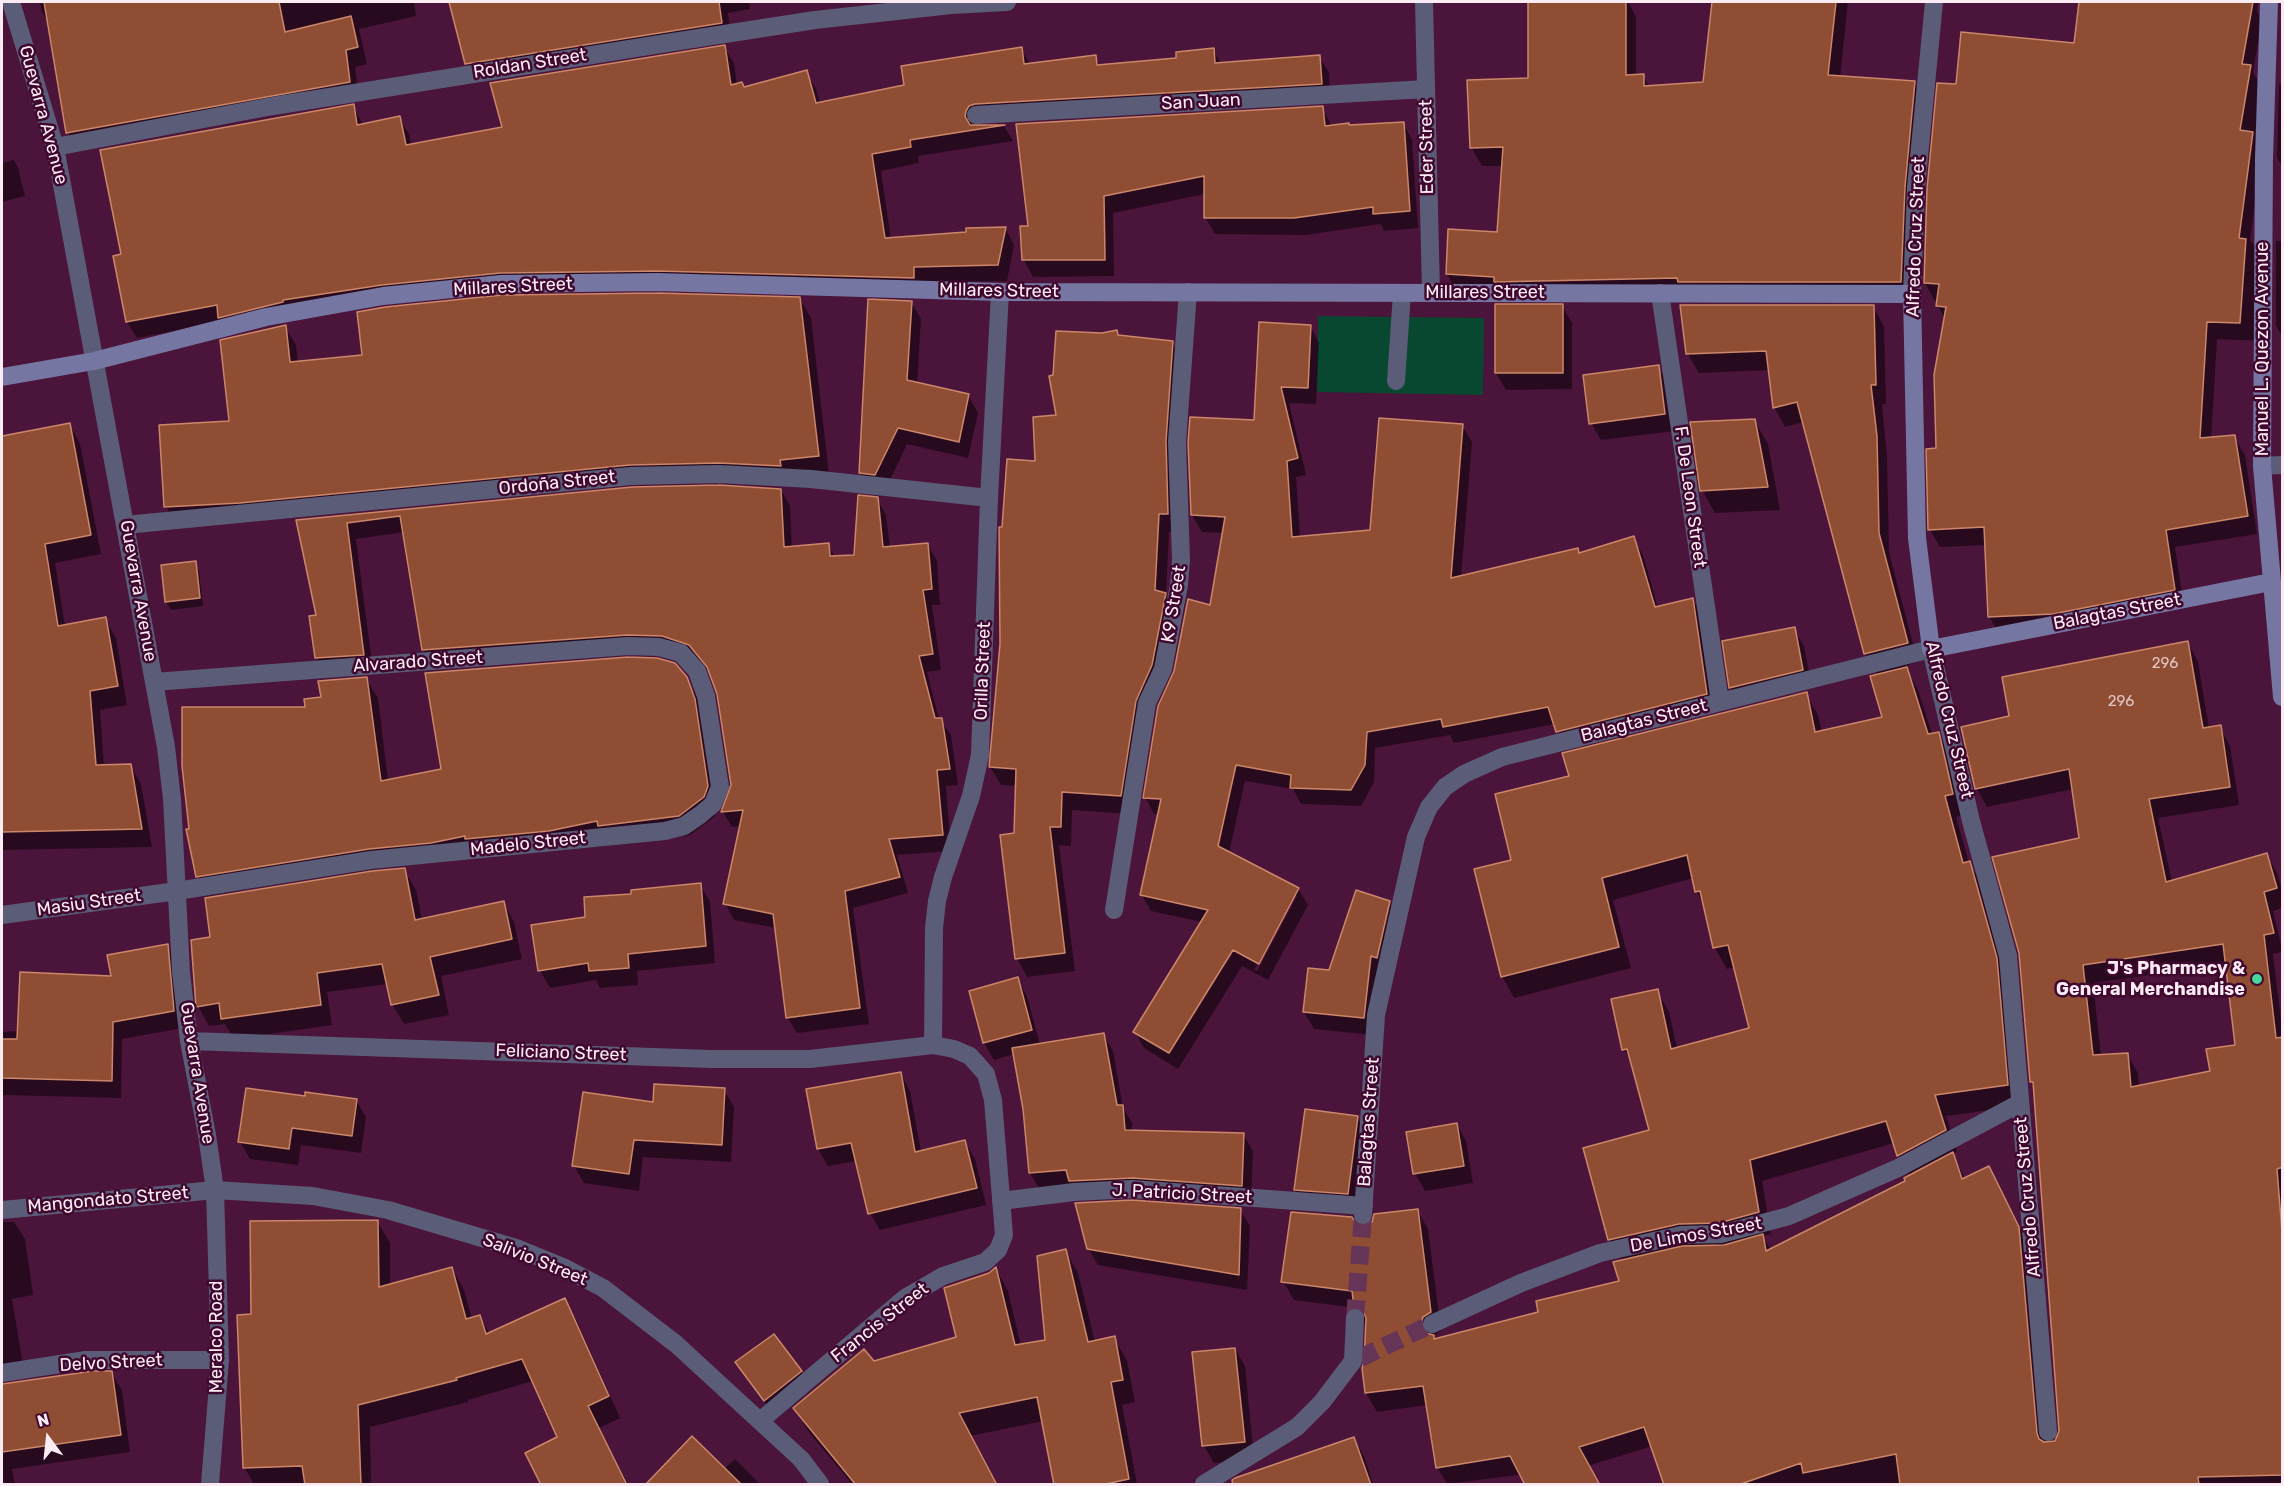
<!DOCTYPE html>
<html>
<head>
<meta charset="utf-8">
<style>
  body { margin:0 }
  #map { position:relative; width:2284px; height:1486px; overflow:hidden; background:#4b143a; font-family:Rubik,sans-serif }
  canvas { display:block }
  .frame { position:absolute; inset:0; border:3px solid #fbecf4; pointer-events:none }
  .north { position:absolute; left:18px; top:1408px; width:60px; height:60px; -webkit-text-stroke:4px #40082f; paint-order:stroke; rotate:345deg; font-size:16px; font-weight:700; line-height:24px; text-align:center; color:#fbecf4 }
  .north::after { content:''; display:block; margin:auto; width:21px; height:27px; background:#fbecf4; clip-path:polygon(50% 0,100% 100%,50% 72%,0 100%) }
</style>
</head>
<body>
<div id="map">
<canvas width="2284" height="1486"></canvas>
<div class="frame"></div>
<div class="north">N</div>
</div>
<script>
const ctx = document.querySelector('canvas').getContext('2d');
ctx.lineJoin = 'round';
function paint(path, color) { ctx.fillStyle = color; ctx.fill(path, 'evenodd'); }
const poly = rows => new Path2D(rows.map(r => 'M' + r).join(''));
function stroke(path, color, width, dash) { ctx.strokeStyle = color; ctx.lineWidth = width; ctx.lineCap = dash ? 'butt' : 'round'; ctx.setLineDash(dash || []); ctx.stroke(path); }
function drawText(font, color, halo, rows, align = 'center') {
  ctx.font = font + ' Rubik,sans-serif'; ctx.lineWidth = 5; ctx.setLineDash([]); ctx.textBaseline = 'middle'; ctx.strokeStyle = halo; ctx.fillStyle = color; for (const [text, x, y, turn = 0] of rows) {
    ctx.save(); ctx.translate(x, y); ctx.rotate((+turn || 0) * Math.PI / 180); ctx.textAlign = isNaN(turn) ? turn : align; if (halo) ctx.strokeText(text, 0, 0); ctx.fillText(text, 0, 0); ctx.restore();
  }
}
paint(poly([
  [1318,316,1484,318,1483,395,1317,392]
]), '#084831');
paint(poly([
  [40,2,414,2,416,16,359,29,367,64,355,67,359,99,78,149,68,132,49,24,42,12],
  [475,2,749,2,750,9,728,13,731,40,476,81,466,63,480,21],
  [1529,2,1628,2,1636,17,1636,76,1643,76,1650,88,1704,84,1713,2,1848,2,1840,78,1914,83,1925,102,1911,301,1458,293,1447,274,1498,233,1503,166,1482,166,1471,147,1530,80],
  [2080,2,2258,2,2257,11,2262,20,2253,72,2260,84,2259,175,2250,240,2262,258,2261,341,2217,339,2211,439,2234,437,2245,455,2257,534,2175,547,2184,607,1999,634,1989,616,1986,545,1940,547,1930,530,1938,450,1945,319,1938,306,1938,301,1935,301,1925,283,1957,86,2075,44],
  [724,47,734,63,737,85,744,89,806,72,816,89,820,104,906,86,1021,49,1030,64,1095,57,1100,66,1178,60,1213,49,1221,64,1319,56,1329,73,1330,100,979,122,975,126,1004,126,1013,141,918,156,919,163,881,171,891,239,968,234,1005,228,1014,245,1007,281,510,289,222,322,137,338,127,322,115,257,123,255,353,106,363,125,399,118,409,134,411,145,504,128],
  [2279,84,2282,84,2282,167,2277,157],
  [1322,108,1332,126,1403,123,1412,140,1418,228,1384,231,1381,224,1305,235,1215,234,1205,217,1205,194,1113,213,1114,276,1033,277,1024,260,1022,228,1030,227,1018,125],
  [14,160,18,168,25,196,2,202,2,163],
  [2276,241,2282,241,2282,337,2276,325],
  [800,299,811,318,829,474,730,481,642,483,177,526,166,507,231,422,285,327,296,345,298,363],
  [911,302,921,319,917,384,968,395,978,413,968,458,907,444,885,491,870,490,860,472],
  [1562,306,1572,323,1572,389,1506,390,1496,373],
  [1873,307,1884,326,1886,404,1882,404,1887,456,1889,553,1918,662,1905,666,1918,690,1932,734,1938,733,1950,755,1964,815,1956,817,1969,863,1982,884,2008,981,2019,1106,1946,1116,1957,1151,1953,1154,1965,1179,1999,1186,2029,1247,2046,1444,2056,1442,2061,1431,2035,1088,2031,1082,2081,839,2073,789,1987,807,1977,789,2011,717,2188,643,2198,662,2209,729,2220,727,2230,746,2239,805,2158,818,2172,882,2267,855,2277,873,2282,891,2282,908,2273,911,2282,949,2282,952,2273,954,2282,1029,2282,1484,1665,1484,1652,1446,1588,1466,1447,1484,1437,1467,1427,1405,1377,1412,1366,1393,1363,1368,1366,1362,1366,1326,1356,1308,1294,1300,1283,1281,1355,1225,1363,1228,1417,1210,1428,1229,1441,1331,1433,1336,1435,1340,1540,1313,1620,1282,1622,1261,1609,1239,1651,1132,1634,1066,1624,1049,1657,991,1669,1012,1677,1048,1751,1029,1735,967,1727,969,1715,948,1706,908,1696,891,1693,878,1613,900,1631,968,1514,998,1502,976,1513,861,1571,778,1806,694,1818,715,1822,732,1884,718,1878,675,1866,654,1804,422,1785,427,1774,407,1770,370,1699,373,1688,354],
  [2227,964,2237,1046,2212,1072,2139,1087,2138,1073,2127,1054,2101,1056,2093,983],
  [1894,1143,1898,1155,1910,1176,1907,1182,1771,1250,1762,1236,1771,1234,1762,1181],
  [1310,326,1319,343,1316,404,1289,403,1306,475,1296,477,1300,538,1372,531,1462,425,1472,442,1461,577,1579,554,1633,538,1643,555,1658,608,1693,600,1702,616,1716,710,1567,748,1555,724,1454,743,1450,735,1375,748,1374,782,1361,806,1301,804,1293,789,1245,781,1229,853,1298,889,1308,905,1268,980,1242,966,1178,1069,1144,1048,1135,1032,1202,922,1151,911,1142,895,1159,814,1154,814,1145,797,1211,607,1224,533,1202,532,1192,515,1256,422],
  [1293,896,1297,896,1257,971,1254,970],
  [1119,337,1172,343,1183,361,1178,532,1169,532,1166,595,1176,613,1131,814,1072,810,1071,846,1059,845,1075,971,1027,977,1017,958,1015,835,1017,786,1001,785,990,767,1001,644,1003,529,1058,417],
  [1658,367,1668,384,1674,431,1601,440,1591,423],
  [1754,420,1768,444,1780,510,1715,513,1702,490],
  [70,425,80,444,101,554,55,563,65,626,105,619,116,638,127,705,100,710,104,767,130,765,141,784,152,847,2,850,2,437],
  [781,490,790,506,792,548,828,545,835,557,856,557,877,499,886,515,890,548,928,545,937,561,940,605,932,605,941,670,927,672,939,719,951,735,958,785,946,786,951,851,897,855,908,893,853,908,869,1024,797,1033,787,1017,777,928,734,920,725,903,741,826,732,827,723,812,733,785,719,694,712,676,700,661,672,652,432,666,423,650,404,532,356,539,373,671,326,674,317,658,311,617,318,616,298,521],
  [195,563,199,571,203,606,171,610,166,602],
  [1794,629,1804,646,1812,687,1741,705,1731,688,1724,642],
  [686,678,698,698,719,806,714,817,690,835,634,843,381,868,209,895,198,876,306,708,322,698,366,679,378,698,388,781,442,770],
  [404,870,416,890,422,920,503,902,514,922,522,959,441,976,449,1015,404,1024,392,1004,388,984,327,992,332,1025,234,1039,225,1024,209,1026,198,1006,211,938],
  [700,885,710,902,715,963,637,971,638,985,600,988,596,980,550,988,540,970,587,918,633,895],
  [1389,903,1399,920,1373,1035,1314,1029,1304,1012,1330,972],
  [168,946,178,963,183,1028,122,1039,121,1098,2,1095,2,1032,18,1031],
  [1017,979,1027,996,1040,1045,1103,1034,1113,1051,1123,1108,1132,1123,1132,1131,1243,1134,1253,1151,1251,1202,1040,1190,1030,1173,1024,1109,1014,1054,994,1060,984,1043,970,992],
  [901,1074,910,1091,921,1152,965,1142,975,1159,986,1205,880,1230,870,1213,857,1161,828,1166,818,1149],
  [724,1090,734,1107,731,1162,643,1157,639,1191,584,1183,574,1166,655,1103],
  [306,1098,356,1100,366,1117,361,1153,301,1145,298,1165,250,1159,240,1142],
  [1357,1117,1367,1134,1357,1210,1305,1206,1295,1189],
  [1457,1124,1466,1141,1473,1183,1425,1191,1415,1173],
  [1240,1210,1250,1226,1247,1290,1098,1265,1088,1248],
  [377,1221,390,1243,390,1286,452,1268,464,1290,472,1319,480,1317,490,1334,564,1300,577,1321,620,1418,599,1428,628,1484,543,1484,559,1438,533,1381,468,1400,468,1402,370,1427,371,1484,361,1484,317,1388,321,1484,254,1484,244,1467,252,1316],
  [2,1222,14,1222,25,1239,33,1295,12,1299,25,1377,4,1382,3,1386,111,1373,122,1390,130,1452,12,1469,15,1484,2,1484],
  [1065,1250,1078,1273,1095,1342,1114,1338,1127,1361,1135,1402,1122,1405,1137,1484,1056,1484,1043,1421,970,1436,996,1484,852,1484,808,1431,795,1408,874,1363,957,1338,989,1274,996,1269,1008,1291,1021,1346,1047,1342],
  [1235,1349,1245,1366,1254,1459,1214,1463,1204,1446,1194,1353],
  [737,1362,801,1372,810,1389,775,1417],
  [1354,1439,1364,1456,1373,1484,1292,1484],
  [735,1459,760,1484,647,1484,724,1469]
]), '#0007');
const building = poly([
  [44,2,279,2,285,32,351,16,358,47,346,50,350,82,66,133,44,2],
  [449,2,719,2,722,23,465,64,449,2],
  [1528,2,1626,2,1626,75,1644,74,1644,86,1703,82,1712,2,1836,2,1828,75,1915,81,1905,187,1901,282,1678,282,1677,278,1494,282,1494,277,1446,274,1448,229,1497,232,1503,147,1470,148,1467,80,1528,78,1528,2],
  [2079,2,2253,2,2242,64,2251,65,2240,130,2253,132,2239,238,2246,239,2240,323,2207,322,2200,438,2235,435,2248,516,2166,530,2175,590,2053,614,1988,617,1984,527,1928,530,1926,449,1936,448,1934,375,1946,307,1936,306,1939,284,1924,283,1927,189,1937,83,1956,84,1961,32,2074,43,2079,2],
  [725,45,731,85,742,82,744,87,807,70,816,103,904,85,901,66,1022,47,1024,64,1096,55,1097,65,1176,58,1176,52,1214,48,1215,63,1320,55,1322,84,975,104,969,106,966,111,965,116,970,125,1005,125,910,140,911,147,872,154,885,238,966,232,966,228,1006,227,998,265,914,267,914,278,657,271,500,273,382,285,283,300,283,302,218,318,217,305,126,322,113,256,121,254,100,150,354,104,357,125,400,116,406,145,502,127,490,83,725,45],
  [1323,106,1325,126,1349,123,1349,125,1404,122,1410,211,1373,214,1373,207,1294,218,1204,218,1204,176,1104,196,1105,260,1022,260,1020,226,1028,226,1016,124,1323,106],
  [657,293,800,297,819,456,780,460,781,466,719,463,630,465,240,503,164,507,159,425,229,421,220,340,286,325,290,362,362,355,357,312,385,307,502,295,657,293],
  [868,299,912,301,907,380,969,394,959,442,898,428,875,475,859,473,868,299],
  [1495,304,1563,304,1563,373,1495,373,1495,304],
  [1680,305,1874,305,1876,385,1871,385,1877,436,1879,533,1908,643,1864,654,1797,402,1773,408,1766,351,1686,354,1680,305],
  [1259,322,1311,325,1308,388,1281,387,1298,458,1287,461,1292,537,1370,530,1379,418,1463,424,1451,578,1578,548,1579,553,1634,536,1655,607,1693,598,1707,694,1556,732,1548,707,1443,727,1441,719,1367,732,1365,765,1351,790,1290,788,1291,775,1236,765,1218,846,1299,888,1259,964,1233,950,1169,1053,1133,1032,1208,910,1140,895,1161,799,1143,798,1158,706,1174,671,1188,599,1210,605,1225,517,1191,515,1188,442,1190,417,1254,420,1259,322],
  [1117,330,1118,335,1173,341,1166,441,1168,514,1159,514,1155,590,1166,593,1152,665,1136,701,1121,796,1062,792,1061,827,1050,827,1065,953,1015,959,1000,835,1014,833,1016,769,989,767,1000,644,999,527,1002,527,1007,459,1035,461,1033,417,1056,415,1049,376,1053,375,1056,331,1102,333,1117,330],
  [1659,365,1665,414,1589,424,1583,375,1659,365],
  [1755,419,1768,487,1700,491,1690,422,1755,419],
  [70,423,91,535,45,544,58,626,106,617,118,686,90,691,96,765,131,764,142,829,2,832,2,436,70,423],
  [719,485,781,489,784,547,829,543,830,556,854,555,858,495,878,497,883,547,928,543,932,589,923,590,933,654,919,656,935,718,942,718,950,769,937,770,943,835,889,839,900,877,845,891,860,1008,786,1018,773,914,723,904,743,810,721,812,731,785,717,694,707,667,689,645,662,636,627,635,422,650,400,516,347,523,364,655,315,658,309,616,316,615,296,520,632,487,719,485],
  [196,561,200,598,165,602,161,565,196,561],
  [1795,627,1803,670,1729,688,1722,641,1795,627],
  [2188,641,2203,728,2221,725,2230,787,2149,799,2166,882,2267,853,2277,888,2264,892,2274,933,2264,935,2276,1038,2283,1037,2283,1167,2277,1169,2283,1244,2283,1475,2198,1477,2199,1485,1900,1485,1896,1454,1803,1473,1801,1463,1738,1485,1664,1485,1644,1427,1579,1447,1600,1485,1525,1485,1510,1456,1436,1468,1423,1386,1365,1393,1362,1368,1364,1362,1366,1318,1362,1309,1354,1307,1352,1291,1281,1282,1291,1212,1352,1217,1356,1224,1363,1226,1372,1222,1374,1214,1418,1209,1431,1312,1423,1317,1421,1324,1425,1333,1434,1335,1434,1339,1538,1312,1536,1301,1619,1281,1613,1262,1682,1246,1724,1245,1763,1234,1766,1251,1905,1181,1904,1178,1953,1152,1962,1179,1989,1166,2019,1227,2037,1433,2039,1439,2044,1442,2055,1441,2059,1431,2033,1082,2030,1082,2019,953,1992,857,2079,838,2069,769,1975,789,1961,727,2009,716,2002,677,2188,641],
  [2223,944,2235,1045,2206,1049,2210,1071,2131,1087,2128,1053,2093,1055,2083,965,2223,944],
  [628,657,657,658,675,663,687,677,695,699,708,786,704,797,679,816,598,826,597,821,549,831,465,839,465,836,431,843,369,849,196,877,186,829,189,829,182,766,182,707,305,707,304,699,321,697,318,681,367,677,381,781,441,769,425,673,628,657],
  [1907,667,1928,734,1939,732,1953,794,1945,796,1963,863,1970,861,1997,958,2008,1085,1935,1095,1946,1130,1897,1156,1886,1121,1750,1160,1759,1212,1719,1223,1679,1224,1608,1240,1583,1148,1649,1130,1627,1049,1622,1050,1611,999,1658,989,1671,1049,1749,1028,1728,945,1713,948,1700,891,1695,892,1687,855,1602,878,1619,947,1501,977,1474,869,1511,860,1495,794,1569,776,1562,753,1807,692,1815,732,1882,717,1870,676,1907,667],
  [405,868,415,920,504,901,512,939,430,957,439,995,391,1005,382,964,317,973,321,1005,221,1019,219,1003,196,1007,191,940,210,937,205,898,372,871,405,868],
  [701,883,706,946,628,954,629,968,589,971,588,963,538,971,531,925,585,917,584,897,631,894,631,890,701,883],
  [1356,890,1390,901,1377,958,1371,956,1364,1018,1303,1012,1308,968,1329,970,1356,890],
  [168,944,174,1011,113,1022,112,1081,2,1078,2,1039,17,1039,20,972,111,976,107,955,168,944],
  [1018,977,1032,1030,983,1043,969,991,1018,977],
  [1104,1033,1117,1105,1123,1105,1125,1130,1244,1133,1242,1186,1133,1178,1069,1181,1066,1170,1029,1173,1023,1109,1012,1048,1104,1033],
  [901,1072,915,1152,965,1140,977,1188,868,1214,851,1143,817,1149,806,1089,901,1072],
  [654,1084,725,1088,722,1145,634,1140,629,1174,572,1166,583,1092,653,1102,654,1084],
  [246,1088,305,1096,305,1092,357,1099,352,1136,292,1128,289,1149,238,1142,246,1088],
  [1305,1109,1358,1116,1348,1194,1294,1190,1305,1109],
  [1457,1123,1464,1166,1413,1174,1406,1132,1457,1123],
  [1132,1200,1241,1208,1239,1275,1087,1249,1075,1203,1132,1200],
  [378,1220,379,1287,452,1267,466,1319,480,1315,486,1334,565,1298,609,1396,588,1406,627,1485,541,1485,525,1453,557,1437,522,1359,456,1378,457,1380,358,1405,361,1485,305,1485,302,1466,243,1468,237,1315,251,1314,250,1221,378,1220],
  [1066,1249,1088,1342,1115,1336,1123,1380,1111,1382,1129,1479,1101,1485,1054,1485,1037,1397,959,1413,997,1485,856,1485,793,1408,864,1349,874,1361,956,1337,944,1288,989,1273,996,1267,1015,1345,1045,1340,1037,1256,1066,1249],
  [774,1334,802,1371,764,1401,735,1362,774,1334],
  [1235,1348,1245,1442,1202,1446,1192,1352,1235,1348],
  [93,1371,112,1371,121,1435,2,1452,2,1384,93,1371],
  [692,1436,742,1485,645,1485,692,1436],
  [1354,1437,1371,1485,1233,1485,1232,1480,1235,1478,1354,1437]
]);
paint(building, '#8f4e33');
stroke(building, '#cc866a', 1.5);
stroke(poly([
  [1355,1318,1363,1215],
  [1360,1358,1432,1324]
]), '#653456', 18, [18, 9]);
stroke(poly([
  [2262,466,2282,465]
]), '#5b5c77', 18);
stroke(poly([
  [11,2,55,147,166,747,172,799,181,972,189,1041,207,1135,215,1190,220,1360,210,1484],
  [1424,2,1431,292],
  [976,115,1426,89],
  [55,147,273,106,673,42,815,20,951,5,1007,2],
  [1660,293,1720,702],
  [1912,294,1916,188,1934,2],
  [1396,381,1402,293],
  [125,525,631,476,719,474,811,479,989,498],
  [1114,910,1147,703,1163,669,1179,585,1181,560,1177,442,1188,292],
  [2,915,177,891,371,860,665,831,684,826,700,815,713,804,720,787,706,696,697,671,681,653,659,647,628,646,154,682],
  [189,1041,711,1059,810,1059,933,1045,954,1049,970,1056,986,1074,993,1100,1004,1235,998,1250,985,1262,943,1276,905,1298,760,1421],
  [933,1045,934,928,937,901,943,877,971,796,980,755,989,498,1000,292],
  [1001,1201,1074,1192,1132,1189,1364,1206],
  [2,1210,215,1190,313,1196,388,1210,519,1249,563,1267,603,1288,676,1344,801,1459,820,1484],
  [1363,1215,1376,1015,1416,837,1429,807,1445,787,1464,774,1502,757,1931,649,1971,821,2008,956,2048,1432],
  [1432,1324,1521,1283,1600,1253,1681,1235,1721,1234,1789,1216,1898,1168,2020,1103],
  [2,1373,86,1360,220,1360],
  [1204,1484,1297,1427,1322,1402,1353,1361,1355,1318]
]), '#5b5c77', 18);
stroke(poly([
  [2269,2,2264,158,2262,466,2282,697],
  [2,377,94,361,266,317,383,296,501,284,657,282,1000,292,1912,294,1917,538,1931,649,2271,582]
]), '#7576a1', 18);
for (const [x, y, r, color] of [
  [2257,979,6,"#49d49c"]
]) { const dot = new Path2D(); dot.arc(x, y, r, 0, 2 * Math.PI); ctx.fillStyle = color; ctx.fill(dot); stroke(dot, '#40082f', 2); }
drawText('15px', '#e0c4c4', null, [
  ["296",2165,664],
  ["296",2121,702]
]);
drawText('18px', '#fbecf4', '#40082f', [
  ["Roldan Street",530,64,-9],
  ["San Juan",1201,102,-3],
  ["Guevarra Avenue",43,115,75],
  ["Eder Street",1427,147,-91],
  ["Alfredo Cruz Street",1916,237,-88],
  ["Millares Street",513,287,-3],
  ["Millares Street",999,291,1],
  ["Millares Street",1485,293],
  ["Manuel L. Quezon Avenue",2263,349,-90],
  ["Ordoña Street",557,483,-6],
  ["F. De Leon Street",1690,497,82],
  ["Guevarra Avenue",138,591,80],
  ["K9 Street",1174,604,-81],
  ["Balagtas Street",2117,612,-11],
  ["Alvarado Street",418,662,-4],
  ["Orilla Street",983,671,-88],
  ["Alfredo Cruz Street",1949,720,77],
  ["Balagtas Street",1644,721,-14],
  ["Madelo Street",528,844,-6],
  ["Masiu Street",89,903,-8],
  ["Feliciano Street",561,1053,2],
  ["Guevarra Avenue",197,1073,81],
  ["Balagtas Street",1369,1122,-86],
  ["J. Patricio Street",1182,1194,3],
  ["Alfredo Cruz Street",2028,1197,-95],
  ["Mangondato Street",108,1200,-5],
  ["De Limos Street",1696,1235,-10],
  ["Salivio Street",535,1260,22],
  ["Francis Street",880,1323,-38],
  ["Meralco Road",217,1337,-90],
  ["Delvo Street",111,1363,-3]
]);
drawText('bold 18px', '#fbecf4', '#40082f', [
  ["J's Pharmacy &",2245,969],
  ["General Merchandise",2245,990]
], 'right');
</script>
</body>
</html>
